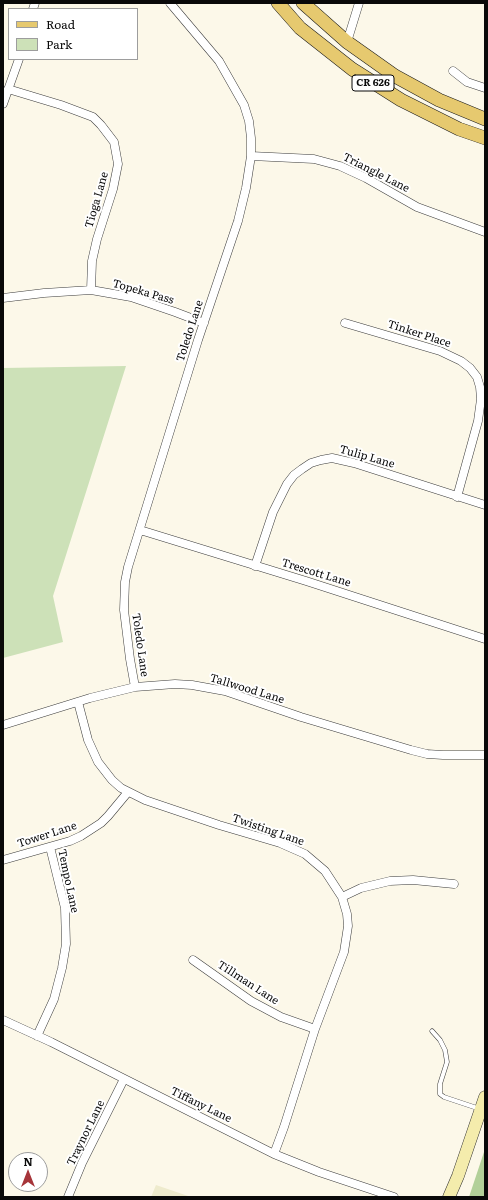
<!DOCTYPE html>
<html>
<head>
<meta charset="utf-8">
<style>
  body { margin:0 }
  #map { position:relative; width:488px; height:1200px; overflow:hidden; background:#fcf8e9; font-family:Literata,serif }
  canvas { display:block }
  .frame { position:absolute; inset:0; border:4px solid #090909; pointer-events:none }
  .legend { position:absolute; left:8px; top:8px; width:130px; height:52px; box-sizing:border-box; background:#fff; border:1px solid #9d9d9d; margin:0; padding:5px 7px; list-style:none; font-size:12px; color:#090909 }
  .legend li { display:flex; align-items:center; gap:8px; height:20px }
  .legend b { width:20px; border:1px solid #9d9d9d }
  .north { position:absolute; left:8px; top:1152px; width:40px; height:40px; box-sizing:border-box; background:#fff; border:1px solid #9d9d9d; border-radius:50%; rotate:0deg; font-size:11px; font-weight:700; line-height:16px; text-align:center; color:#090909 }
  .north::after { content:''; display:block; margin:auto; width:14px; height:18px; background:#a6353a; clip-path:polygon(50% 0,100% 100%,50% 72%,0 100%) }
</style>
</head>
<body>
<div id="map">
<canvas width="488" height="1200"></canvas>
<div class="frame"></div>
<ul class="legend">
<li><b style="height:5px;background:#e6c96f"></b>Road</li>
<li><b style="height:11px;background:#cde1b8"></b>Park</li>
</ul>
<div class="north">N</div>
</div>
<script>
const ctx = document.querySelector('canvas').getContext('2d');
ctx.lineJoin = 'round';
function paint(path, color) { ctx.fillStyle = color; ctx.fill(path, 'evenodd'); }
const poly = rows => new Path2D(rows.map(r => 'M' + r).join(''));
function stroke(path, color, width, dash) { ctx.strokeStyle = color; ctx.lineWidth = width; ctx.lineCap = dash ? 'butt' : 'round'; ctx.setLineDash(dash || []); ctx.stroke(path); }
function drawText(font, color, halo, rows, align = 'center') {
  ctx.font = font + ' Literata,serif'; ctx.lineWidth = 4; ctx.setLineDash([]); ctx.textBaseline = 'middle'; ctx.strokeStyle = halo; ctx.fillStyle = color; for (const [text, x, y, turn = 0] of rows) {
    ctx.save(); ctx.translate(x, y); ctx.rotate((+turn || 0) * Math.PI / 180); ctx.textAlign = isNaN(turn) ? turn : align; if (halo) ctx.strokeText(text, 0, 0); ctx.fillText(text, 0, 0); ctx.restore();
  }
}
paint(poly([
  [156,1185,191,1197,151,1197]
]), '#eeebcd');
paint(poly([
  [126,366,53,596,63,642,3,658,3,368]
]), '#cde1b8');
paint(poly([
  [485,1149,485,1197,469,1197]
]), '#b2d099');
const service = poly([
  [432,1031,440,1040,445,1050,447,1062,440,1084,440,1094,444,1097,480,1109]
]);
const minor = poly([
  [33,9,35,3],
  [347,42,359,3],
  [453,71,467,82,485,88],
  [8,89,61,105,93,117,101,125,114,142,118,164,113,189,97,239,92,261,91,290],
  [3,104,19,59],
  [251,156,314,159,340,166,366,178,417,207,485,232],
  [3,298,44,293,91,290,131,297,175,312,204,323],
  [345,323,440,351,461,361,470,368,477,377,480,387,481,399,478,421,457,497],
  [140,530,306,581,485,639],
  [255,566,273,512,287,484,294,475,302,469,311,463,321,460,332,458,354,463,485,505],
  [135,687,130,659,124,610,125,582,128,567,198,340,238,221,246,188,251,156,251,138,249,121,244,105,219,61,170,3],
  [78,702,88,740,98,762,112,780,121,788,145,800,219,825,280,843,305,854,325,871,342,897,347,914,348,926,344,952,315,1029,284,1127,274,1154],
  [3,725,90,698,135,687,175,684,192,685,225,691,301,717,411,750,427,754,443,755,485,755],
  [3,860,70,841,81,836,101,823,108,816,128,792],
  [342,897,361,888,390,881,413,880,454,884],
  [193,960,251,1001,281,1017,315,1029],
  [3,1020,51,1042,274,1154,319,1172,394,1197],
  [37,1036,54,999,62,968,66,944,65,908,50,847],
  [68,1197,82,1163,124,1079]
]);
const secondary = poly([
  [449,1197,458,1176,485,1097]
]);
const primary = poly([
  [278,3,300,28,352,69,401,100,459,129,485,138],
  [303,3,347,42,395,76,439,100,485,119]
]);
stroke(service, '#3c3c3c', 5);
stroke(minor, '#3c3c3c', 9);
stroke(secondary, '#2b2b2b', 13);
stroke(primary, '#1a1a1a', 14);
stroke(service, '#fff', 4);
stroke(minor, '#fff', 8);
stroke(secondary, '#f4ecac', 12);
stroke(primary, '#e6c96f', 13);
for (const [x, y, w] of [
  [373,83,42]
]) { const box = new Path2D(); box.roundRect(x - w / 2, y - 8, w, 16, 3); ctx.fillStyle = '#fff'; ctx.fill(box); stroke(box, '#090909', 1); }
drawText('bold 10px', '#090909', null, [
  ["CR 626",373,83]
]);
drawText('11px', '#090909', '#fff', [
  ["Triangle Lane",376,173,27],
  ["Tioga Lane",97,200,-74],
  ["Topeka Pass",143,292,16],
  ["Toledo Lane",190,331,-72],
  ["Tinker Place",419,334,18],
  ["Tulip Lane",367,457,16],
  ["Trescott Lane",316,573,17],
  ["Toledo Lane",140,645,82],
  ["Tallwood Lane",247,689,17],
  ["Twisting Lane",268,830,19],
  ["Tower Lane",47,835,-18],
  ["Tempo Lane",68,881,78],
  ["Tillman Lane",248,983,33],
  ["Tiffany Lane",201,1105,26],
  ["Traynor Lane",86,1133,-64]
]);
</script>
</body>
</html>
